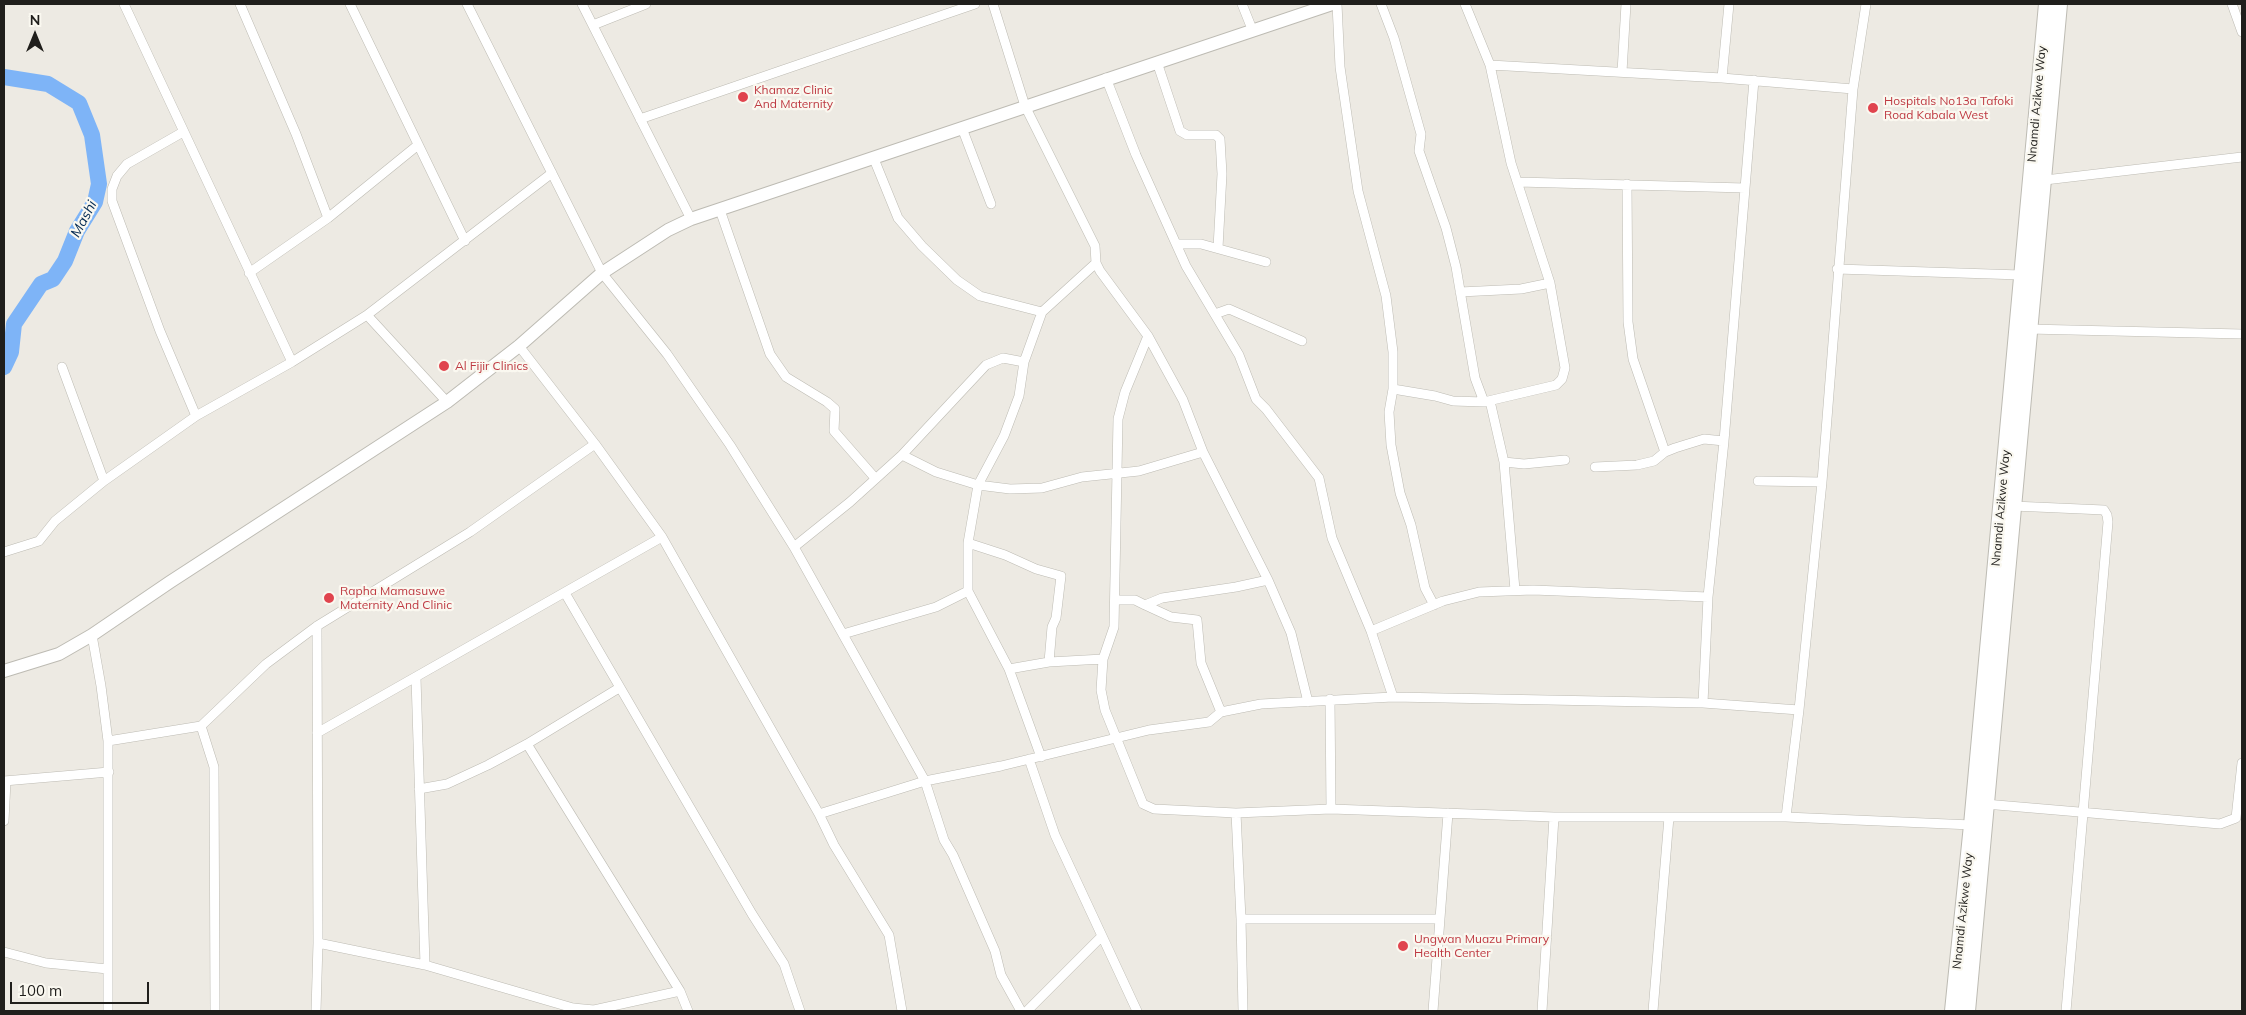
<!DOCTYPE html>
<html>
<head>
<meta charset="utf-8">
<style>
  body { margin:0 }
  #map { position:relative; width:2246px; height:1015px; overflow:hidden; background:#edeae3; font-family:Mulish,sans-serif }
  canvas { display:block }
  .frame { position:absolute; inset:0; border:5px solid #201f1c; pointer-events:none }
  .north { position:absolute; left:10px; top:10px; width:50px; height:50px; -webkit-text-stroke:4px #faf8f0; paint-order:stroke; rotate:0deg; font-size:14px; font-weight:700; line-height:20px; text-align:center; color:#201f1c }
  .north::after { content:''; display:block; margin:auto; width:18px; height:22px; background:#201f1c; clip-path:polygon(50% 0,100% 100%,50% 72%,0 100%) }
  .scale { position:absolute; left:10px; top:982px; width:139px; height:22px; box-sizing:border-box; border:2px solid #201f1c; border-top:0; padding-left:6px; font-size:15px; line-height:18px; white-space:nowrap; color:#201f1c; -webkit-text-stroke:4px #faf8f0; paint-order:stroke }
</style>
</head>
<body>
<div id="map">
<canvas width="2246" height="1015"></canvas>
<div class="frame"></div>
<div class="north">N</div>
<div class="scale">100 m</div>
</div>
<script>
const ctx = document.querySelector('canvas').getContext('2d');
ctx.lineJoin = 'round';
const poly = rows => new Path2D(rows.map(r => 'M' + r).join(''));
function stroke(path, color, width, dash) { ctx.strokeStyle = color; ctx.lineWidth = width; ctx.lineCap = dash ? 'butt' : 'round'; ctx.setLineDash(dash || []); ctx.stroke(path); }
function drawText(font, color, halo, rows, align = 'center') {
  ctx.font = font + ' Mulish,sans-serif'; ctx.lineWidth = 4.5; ctx.setLineDash([]); ctx.textBaseline = 'middle'; ctx.strokeStyle = halo; ctx.fillStyle = color; for (const [text, x, y, turn = 0] of rows) {
    ctx.save(); ctx.translate(x, y); ctx.rotate((+turn || 0) * Math.PI / 180); ctx.textAlign = isNaN(turn) ? turn : align; if (halo) ctx.strokeText(text, 0, 0); ctx.fillText(text, 0, 0); ctx.restore();
  }
}
stroke(poly([
  [4,77,48,84,79,103,92,135,99,184,95,202,77,231,65,261,53,279,41,284,14,324,11,352,4,367]
]), '#7eb4f7', 16);
const street = poly([
  [124,4,292,362],
  [240,4,296,134,328,218],
  [350,4,465,241],
  [467,4,602,273,667,354,730,445,794,547,925,781,944,840,953,855,995,951,1001,975,1021,1011],
  [582,4,691,219],
  [993,4,1025,106,1095,246,1096,263,1100,271,1148,336,1183,400,1203,452,1268,580,1291,633,1308,702],
  [1242,4,1252,29],
  [1337,4,1340,67,1358,191,1386,296,1393,352,1393,389,1389,412,1391,445,1400,493,1411,525,1425,588,1434,605],
  [1381,4,1394,38,1421,134,1419,151,1446,228,1456,267,1475,378,1484,402],
  [2232,4,2242,32],
  [593,25,646,4],
  [1157,62,1180,131,1187,135,1216,135,1220,139,1222,174,1218,248],
  [1490,65,1722,78,1853,89],
  [1622,72,1626,4],
  [1106,78,1136,155,1186,266,1239,355,1256,399,1266,409,1319,478,1332,538,1371,631,1393,697],
  [1722,78,1729,4],
  [640,119,975,4],
  [962,128,991,204],
  [183,132,127,164,117,176,112,189,112,201,160,331,196,416],
  [874,159,898,218,922,246,957,280,980,296,1042,312],
  [2045,180,2242,157],
  [1518,182,1745,188],
  [1627,184,1628,322,1633,359,1665,452],
  [720,210,770,354,786,377,827,402,835,409,834,431,875,478],
  [1178,244,1201,244,1266,262],
  [1837,269,2021,275],
  [249,273,328,218,418,145],
  [1460,292,1521,289,1550,283],
  [1215,314,1229,309,1302,341],
  [367,315,447,402],
  [2028,329,2242,334],
  [1148,336,1125,392,1118,419,1114,627,1103,659,1101,690,1105,710,1143,804,1154,809,1236,813,1331,809,1554,817,1786,817,1972,825],
  [519,346,595,444,662,537,819,814,834,845,889,935,902,1011],
  [62,367,104,481],
  [1393,389,1435,396,1453,401,1484,402,1556,385,1562,379,1565,368,1550,283,1511,163,1490,65,1465,4],
  [1490,401,1504,462,1515,590],
  [902,455,936,472,978,485,1010,489,1042,488,1082,477,1139,471,1203,452],
  [1504,462,1524,464,1565,460],
  [1595,467,1637,465,1654,461,1665,452,1675,448,1704,439,1724,441],
  [1758,481,1822,482],
  [2013,506,2104,510,2107,515,2108,522,2066,1011],
  [968,543,1005,555,1036,569,1061,576,1056,618,1052,627,1049,662],
  [794,547,850,502,902,455,986,365,1003,358,1024,362],
  [4,552,39,541,55,521,104,481,196,416,292,362,367,315,552,173],
  [565,593,752,914,784,964,800,1011],
  [1115,600,1135,600,1145,605,1162,598,1236,587,1268,580],
  [1145,605,1171,617,1197,620,1201,663,1221,712],
  [1371,631,1443,601,1479,592,1533,590,1708,597],
  [843,634,936,607,968,591],
  [92,635,101,686,108,741,108,1011],
  [1009,669,1049,662,1103,659],
  [416,678,425,965],
  [1330,699,1331,809],
  [1703,703,1708,597,1724,441,1754,80],
  [201,726,214,767,215,1011],
  [317,733,662,537],
  [108,741,201,726,266,664,317,626,470,532,595,444],
  [527,744,680,991,688,1011],
  [1041,757,1009,669,968,591,968,543,978,485,1004,436,1019,396,1024,362,1042,312,1096,263],
  [1029,759,1055,835,1137,1011],
  [4,781,109,772],
  [419,789,447,784,488,765,527,744,619,688],
  [1985,804,2220,824,2236,818,2242,763],
  [1236,813,1241,919,1243,1011],
  [819,814,925,781,1001,766,1149,730,1209,722,1221,712,1261,704,1393,697,1703,703,1799,710],
  [1786,817,1799,710,1822,482,1853,89,1866,4],
  [4,821,6,781],
  [1241,919,1440,919],
  [318,943,425,965,573,1008,594,1010,680,991],
  [4,952,46,963,108,969],
  [316,1011,318,943,317,626],
  [1027,1011,1102,936],
  [1433,1011,1448,813],
  [1542,1011,1554,817],
  [1653,1011,1669,817]
]);
const secondary = poly([
  [4,671,59,654,92,635,170,582,447,402,519,346,602,273,668,230,691,219,1332,4]
]);
const highway = poly([
  [1953,1011,1972,825,2047,4],
  [1967,1011,2059,4]
]);
stroke(street, '#bdbbb3', 10);
stroke(secondary, '#bdbbb3', 14);
stroke(highway, '#bdbbb3', 18);
stroke(street, '#fff', 9);
stroke(secondary, '#fff', 12);
stroke(highway, '#fff', 16);
for (const [x, y, r, color] of [
  [743,97,6,"#e0444e"],
  [1873,108,6,"#e0444e"],
  [444,366,6,"#e0444e"],
  [329,598,6,"#e0444e"],
  [1403,946,6,"#e0444e"]
]) { const dot = new Path2D(); dot.arc(x, y, r, 0, 2 * Math.PI); ctx.fillStyle = color; ctx.fill(dot); stroke(dot, '#faf8f0', 2); }
drawText('12px', '#be3a42', '#faf8f0', [
  ["Khamaz Clinic",754,90],
  ["And Maternity",754,104],
  ["Hospitals No13a Tafoki",1884,101],
  ["Road Kabala West",1884,115],
  ["Al Fijir Clinics",455,366],
  ["Rapha Mamasuwe",340,591],
  ["Maternity And Clinic",340,605],
  ["Ungwan Muazu Primary",1414,939],
  ["Health Center",1414,953]
], 'left');
drawText('12px', '#201f1c', '#faf8f0', [
  ["Nnamdi Azikwe Way",2037,104,-85],
  ["Nnamdi Azikwe Way",2001,508,-85],
  ["Nnamdi Azikwe Way",1963,911,-84]
]);
drawText('italic 14px', '#042a53', '#faf8f0', [
  ["Mashi",84,219,-62]
]);
</script>
</body>
</html>
